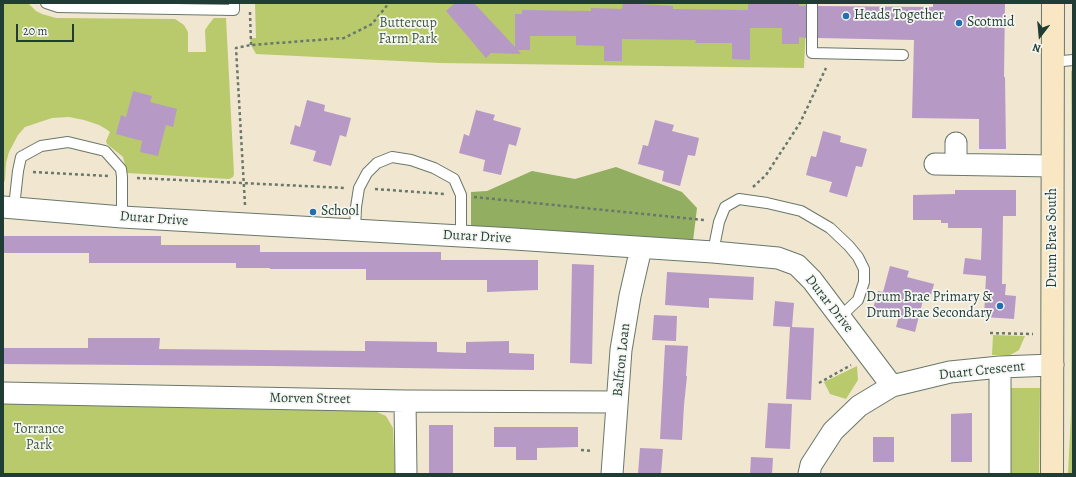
<!DOCTYPE html>
<html>
<head>
<meta charset="utf-8">
<style>
  body { margin:0 }
  #map { position:relative; width:1076px; height:477px; overflow:hidden; background:#f1e6cf; font-family:Alegreya,serif }
  canvas { display:block }
  .frame { position:absolute; inset:0; border:4px solid #1f3d34; pointer-events:none }
  .north { position:absolute; left:1020px; top:16px; width:40px; height:40px; -webkit-text-stroke:3px #f6f6f2; paint-order:stroke; rotate:196deg; font-size:11px; font-weight:700; line-height:16px; text-align:center; color:#1f3d34 }
  .north::after { content:''; display:block; margin:auto; width:14px; height:18px; background:#1f3d34; clip-path:polygon(50% 0,100% 100%,50% 72%,0 100%) }
  .scale { position:absolute; left:16px; top:24px; width:58px; height:18px; box-sizing:border-box; border:2px solid #1f3d34; border-top:0; padding-left:5px; font-size:12px; line-height:14px; white-space:nowrap; color:#1f3d34; -webkit-text-stroke:3px #f6f6f2; paint-order:stroke }
</style>
</head>
<body>
<div id="map">
<canvas width="1076" height="477"></canvas>
<div class="frame"></div>
<div class="north">N</div>
<div class="scale">20 m</div>
</div>
<script>
const ctx = document.querySelector('canvas').getContext('2d');
ctx.lineJoin = 'round';
function paint(path, color) { ctx.fillStyle = color; ctx.fill(path, 'evenodd'); }
const poly = rows => new Path2D(rows.map(r => 'M' + r).join(''));
function stroke(path, color, width, dash) { ctx.strokeStyle = color; ctx.lineWidth = width; ctx.lineCap = dash ? 'butt' : 'round'; ctx.setLineDash(dash || []); ctx.stroke(path); }
function drawText(font, color, halo, rows, align = 'center') {
  ctx.font = font + ' Alegreya,serif'; ctx.lineWidth = 3.5; ctx.setLineDash([]); ctx.textBaseline = 'middle'; ctx.strokeStyle = halo; ctx.fillStyle = color; for (const [text, x, y, turn = 0] of rows) {
    ctx.save(); ctx.translate(x, y); ctx.rotate((+turn || 0) * Math.PI / 180); ctx.textAlign = isNaN(turn) ? turn : align; if (halo) ctx.strokeText(text, 0, 0); ctx.fillText(text, 0, 0); ctx.restore();
  }
}
paint(poly([
  [3,3,28,3,36,11,42,14,56,18,175,19,184,25,188,32,188,52,206,52,205,30,209,24,214,18,226,18,234,174,233,177,229,179,127,173,123,157,107,144,106,141,110,132,106,129,99,125,84,120,69,117,52,118,25,127,18,135,9,152,6,163,5,180,3,184],
  [255,3,807,3,804,68,440,63,256,54,251,45,250,38,256,38],
  [1073,70,1073,474,1068,474,1071,414,1072,178,1071,71],
  [993,335,1025,336,1019,350,1014,353,1010,355,992,355],
  [857,366,858,380,846,399,830,394,824,382],
  [1010,388,1040,388,1039,474,1011,474],
  [3,402,368,408,386,416,393,428,395,474,3,474]
]), '#b9ca6d');
paint(poly([
  [616,167,682,192,697,208,693,241,471,227,471,192,487,191,532,171,575,179]
]), '#92ae60');
paint(poly([
  [455,3,474,3,515,47,515,14,522,14,522,10,591,11,591,8,622,9,623,3,673,6,673,9,748,10,748,3,799,3,799,6,806,6,806,38,799,37,799,44,782,44,782,28,750,28,750,60,732,59,732,43,695,43,696,40,622,39,622,61,604,61,604,46,576,45,576,36,530,36,530,50,518,50,521,54,491,53,486,58,446,11],
  [933,3,1005,3,1004,77,1005,77,1006,149,979,149,979,119,912,118,914,40,818,38,818,6,933,7],
  [133,91,152,96,150,102,177,109,173,127,166,125,158,156,140,152,142,141,116,134,121,115,126,117],
  [307,100,325,105,324,111,351,118,346,137,340,135,331,166,313,161,316,151,290,144,295,125,300,127],
  [476,110,495,115,493,120,521,128,516,146,509,144,501,175,483,171,485,160,459,153,464,134,469,136],
  [655,120,674,125,672,131,699,138,695,156,688,155,680,186,662,181,664,171,638,164,643,145,648,146],
  [823,131,841,136,840,142,867,149,862,167,856,166,847,197,829,192,832,182,806,175,811,156,816,157],
  [955,190,1016,190,1016,216,1003,216,1002,284,1006,284,1005,295,1016,296,1014,319,984,317,986,276,963,274,965,258,981,260,982,228,948,228,948,223,941,223,941,220,913,220,913,195,955,194],
  [3,236,161,236,161,245,260,245,260,252,441,252,441,260,538,260,538,290,487,292,487,280,366,280,366,269,270,269,270,268,236,268,236,263,89,263,89,253,3,253],
  [572,264,594,265,592,364,570,363],
  [890,266,909,271,907,277,934,284,929,302,923,300,915,332,896,327,899,316,873,309,878,291,883,292],
  [667,272,754,277,753,300,709,298,709,308,665,305],
  [775,301,794,303,792,327,814,328,811,400,786,399,790,327,773,326],
  [654,315,677,316,676,341,652,340],
  [88,338,160,338,159,349,365,351,365,341,437,342,437,352,466,353,466,342,509,341,509,353,534,354,534,370,271,366,3,364,3,348,88,348],
  [665,345,688,346,686,376,687,376,684,405,682,440,660,439],
  [768,403,792,404,790,449,765,448],
  [972,413,972,462,951,462,951,414],
  [429,425,453,425,453,474,429,474],
  [494,427,578,427,578,447,537,448,537,460,516,460,516,447,494,447],
  [873,437,894,437,894,462,873,462],
  [640,448,663,449,661,474,638,474],
  [751,457,773,458,772,474,750,474]
]), '#b799c5');
const lane = poly([
  [46,3,58,7,234,10,234,3],
  [812,3,812,53,903,55],
  [1052,62,1073,60],
  [14,207,18,171,21,157,41,146,68,142,105,151,121,169,122,177,122,217],
  [355,230,356,207,359,188,367,173,377,163,392,157,411,160,434,168,454,179,461,195,461,236],
  [713,252,719,222,725,207,739,199,767,203,801,211,830,228,849,246,858,257,864,269,864,282,858,300,840,317]
]);
const street = poly([
  [956,143,956,164],
  [935,164,1052,166],
  [3,207,122,217,514,239,713,252,778,258,797,265,812,280,892,386],
  [3,393,405,401,617,402],
  [405,401,406,474],
  [612,474,621,350,630,296,641,248],
  [809,474,811,465,833,431,859,406,892,386,950,372,1000,367,1053,365],
  [1000,474,1000,367]
]);
const secondary = poly([
  [1052,474,1053,3]
]);
stroke(lane, '#68786a', 12);
stroke(street, '#68786a', 23);
stroke(secondary, '#68786a', 24);
stroke(poly([
  [250,12,251,45],
  [33,172,108,176],
  [137,178,346,188],
  [753,187,766,175,800,123,826,68],
  [375,189,445,194],
  [474,197,704,220],
  [245,205,236,48,251,45,344,38,372,24,389,3],
  [990,333,1033,334],
  [819,383,851,365],
  [581,450,593,451]
]), '#68786a', 2.5, [3, 3]);
stroke(lane, '#fff', 10);
stroke(street, '#fff', 21);
stroke(secondary, '#f9e7c3', 22);
for (const [x, y, r, color] of [
  [846,16,4,"#1f6fb2"],
  [959,23,4,"#1f6fb2"],
  [313,212,4,"#1f6fb2"],
  [1000,306,4,"#1f6fb2"]
]) { const dot = new Path2D(); dot.arc(x, y, r, 0, 2 * Math.PI); ctx.fillStyle = color; ctx.fill(dot); stroke(dot, '#f6f6f2', 1.5); }
drawText('14px', '#1f3d34', '#f6f6f2', [
  ["Heads Together",854,16],
  ["Scotmid",967,23],
  ["School",321,212],
  ["Drum Brae Primary &",992,298,"right"],
  ["Drum Brae Secondary",992,314,"right"]
], 'left');
drawText('14px', '#3e593f', '#f6f6f2', [
  ["Buttercup",408,24],
  ["Farm Park",408,40],
  ["Torrance",39,430],
  ["Park",39,446]
]);
drawText('14px', '#1f3d34', '#f6f6f2', [
  ["Durar Drive",154,219,4],
  ["Durar Drive",477,237,3],
  ["Drum Brae South",1053,238,-90],
  ["Durar Drive",829,304,52],
  ["Balfron Loan",622,360,-84],
  ["Duart Crescent",982,371,-6],
  ["Morven Street",310,399,1]
]);
</script>
</body>
</html>
